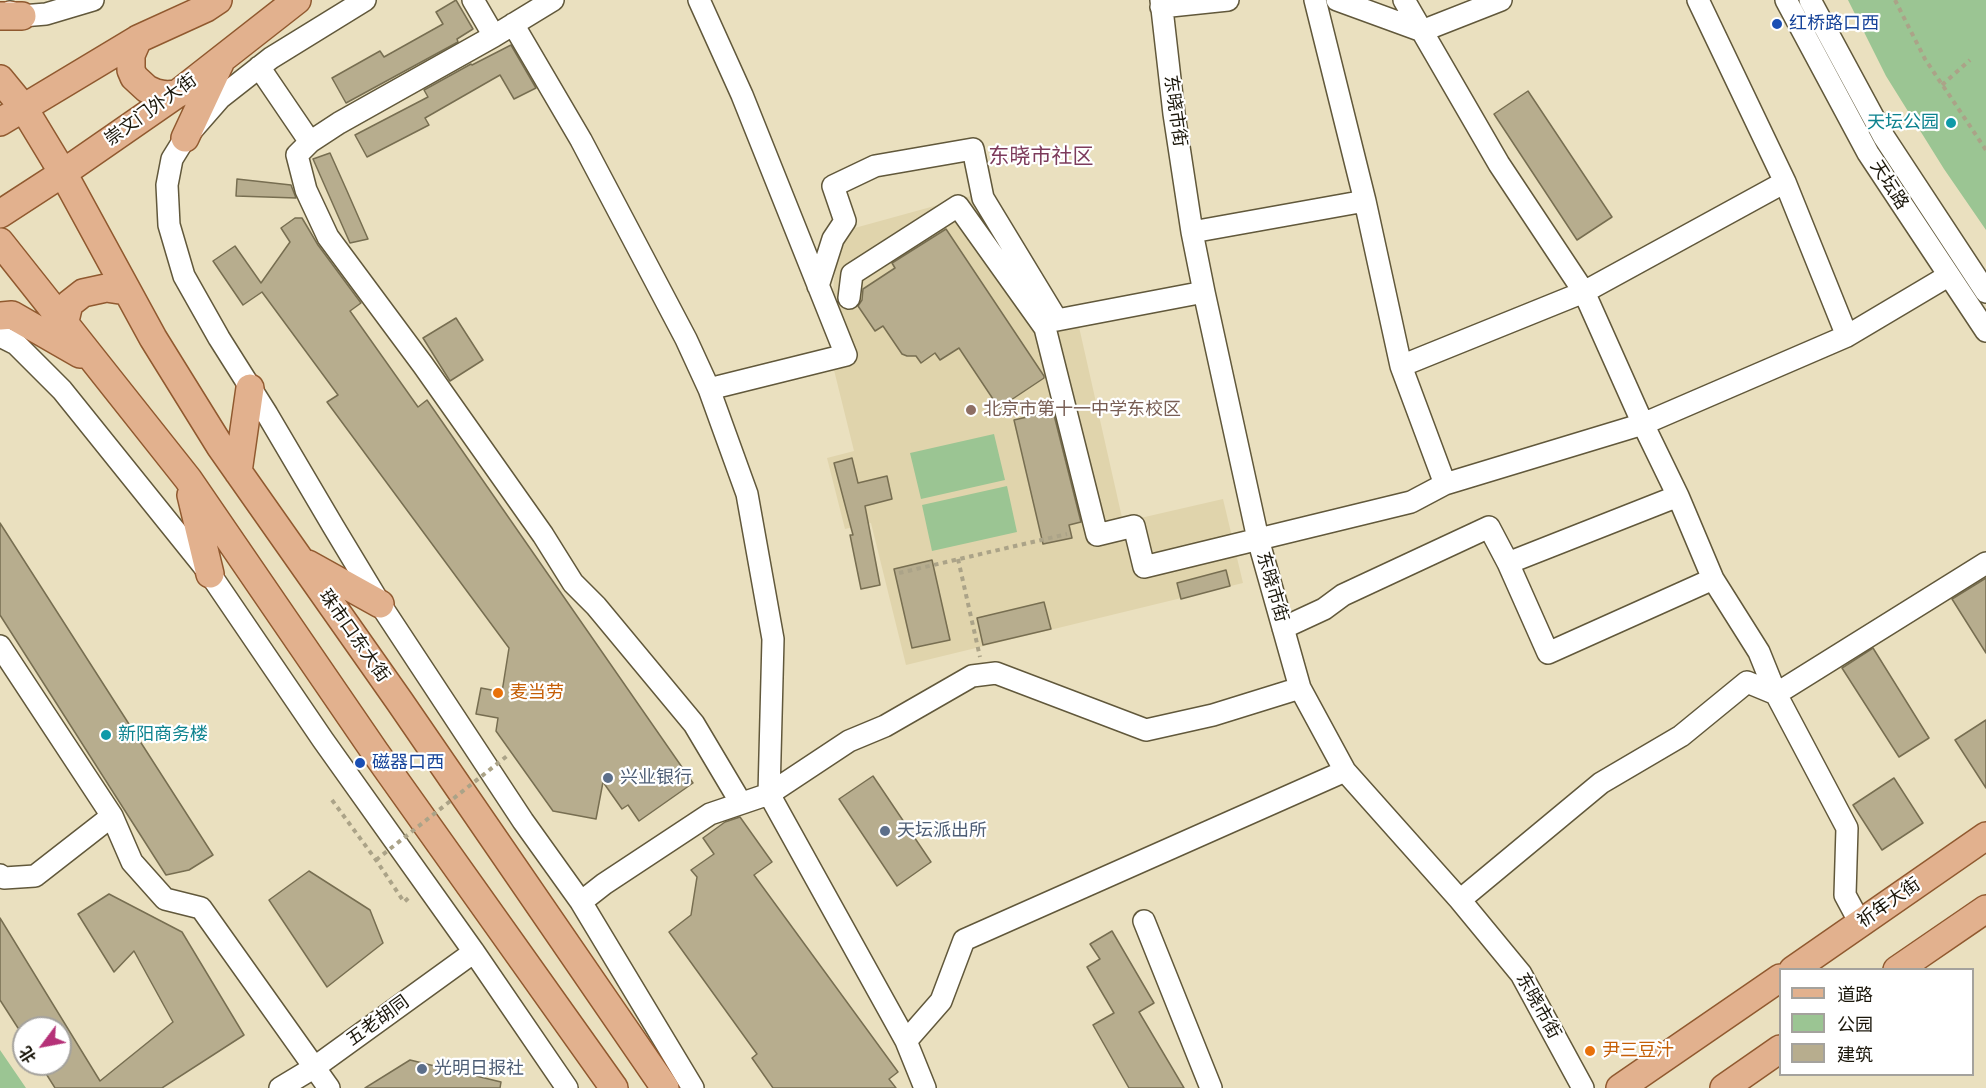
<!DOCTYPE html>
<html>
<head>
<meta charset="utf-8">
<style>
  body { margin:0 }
  #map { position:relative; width:1986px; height:1088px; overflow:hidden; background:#eae0bf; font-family:Rubik,"Noto Sans SC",sans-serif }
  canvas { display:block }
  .legend { position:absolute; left:1779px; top:968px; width:195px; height:108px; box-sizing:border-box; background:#fff; border:2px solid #a4a29d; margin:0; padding:8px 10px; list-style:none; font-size:18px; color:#1b170b }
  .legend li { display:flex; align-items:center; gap:12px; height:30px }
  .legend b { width:30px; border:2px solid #a4a29d }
  .north { position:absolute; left:12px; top:1016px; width:60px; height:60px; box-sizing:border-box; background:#fff; border:2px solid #a4a29d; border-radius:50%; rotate:238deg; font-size:16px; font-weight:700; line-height:24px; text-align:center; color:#1b170b }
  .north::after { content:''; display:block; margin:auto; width:21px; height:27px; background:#b53178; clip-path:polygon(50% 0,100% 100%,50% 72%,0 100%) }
</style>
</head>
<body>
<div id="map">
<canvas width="1986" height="1088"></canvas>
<ul class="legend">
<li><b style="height:8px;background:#e2b18e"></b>道路</li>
<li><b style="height:16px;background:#9bc593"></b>公园</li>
<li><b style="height:16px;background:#b7ad8e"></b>建筑</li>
</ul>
<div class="north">北</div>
</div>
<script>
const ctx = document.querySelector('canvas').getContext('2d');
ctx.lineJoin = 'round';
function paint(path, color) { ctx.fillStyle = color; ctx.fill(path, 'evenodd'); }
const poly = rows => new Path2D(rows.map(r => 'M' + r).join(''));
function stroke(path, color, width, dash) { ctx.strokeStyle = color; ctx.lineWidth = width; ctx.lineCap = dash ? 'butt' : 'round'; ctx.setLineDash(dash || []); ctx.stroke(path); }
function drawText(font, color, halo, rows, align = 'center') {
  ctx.font = font + ' Rubik,"Noto Sans SC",sans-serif'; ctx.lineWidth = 4.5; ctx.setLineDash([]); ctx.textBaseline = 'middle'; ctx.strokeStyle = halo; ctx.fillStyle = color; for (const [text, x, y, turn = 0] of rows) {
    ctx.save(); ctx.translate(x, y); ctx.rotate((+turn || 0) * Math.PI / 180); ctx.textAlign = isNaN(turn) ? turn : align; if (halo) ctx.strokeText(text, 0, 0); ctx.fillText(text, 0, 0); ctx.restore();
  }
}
paint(poly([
  [978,194,1055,321,1077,318,1123,522,1223,499,1243,583,906,665,871,523,845,529,827,458,854,451,834,370,850,365,833,294,836,253,851,229]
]), '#e0d4ac');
paint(poly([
  [1848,0,1986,0,1986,230,1944,169,1886,76],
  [994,434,1005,480,921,499,910,453],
  [1007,486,1017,532,932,551,922,505],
  [0,1050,26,1088,0,1088]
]), '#9bc593');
const building = poly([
  [456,0,473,29,457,39,458,42,346,103,332,78,380,51,384,57,443,24,436,12,456,0],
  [511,45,536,88,514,99,500,75,425,118,429,125,367,157,355,135,428,97,424,90,471,64,472,65,511,45],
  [1528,91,1612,217,1577,240,1494,114,1528,91],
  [330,153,347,191,368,239,350,243,313,159,330,153],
  [237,179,291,185,296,198,236,196,237,179],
  [295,218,302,218,318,245,361,303,350,311,418,407,427,400,693,783,639,821,628,805,622,809,603,782,596,819,553,811,496,731,498,718,476,714,481,688,502,692,509,648,327,402,338,395,262,292,243,305,213,261,235,246,261,283,290,242,281,228,295,218],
  [946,229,1044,376,1044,378,999,408,959,348,940,360,935,353,921,363,916,356,907,356,902,354,883,326,875,331,858,306,862,300,863,289,895,268,892,263,946,229],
  [456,318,483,360,450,381,423,338,456,318],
  [1053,411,1081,522,1069,525,1072,538,1043,544,1014,420,1053,411],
  [852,458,858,483,887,476,892,499,865,506,880,585,861,589,850,535,853,535,834,463,852,458],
  [0,523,213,855,189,870,166,875,0,615,0,523],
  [932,560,950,640,912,648,894,569,932,560],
  [1226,570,1230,586,1181,599,1177,583,1226,570],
  [1986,578,1986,653,1952,599,1986,578],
  [1044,602,1051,629,983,645,977,618,1044,602],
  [1873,648,1929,738,1899,757,1842,668,1873,648],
  [1986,720,1986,788,1955,740,1986,720],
  [873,776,931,862,897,886,839,799,873,776],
  [1894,778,1923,823,1882,850,1853,805,1894,778],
  [740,817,772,862,754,875,898,1072,889,1079,896,1088,773,1088,752,1058,757,1054,669,932,691,915,697,877,691,870,714,854,703,838,725,822,740,817],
  [309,871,370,910,383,943,327,987,269,900,309,871],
  [109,894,182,932,244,1035,162,1088,55,1088,40,1064,60,1064,60,1028,18,1028,0,1000,0,918,100,1081,173,1022,134,951,114,972,78,914,109,894],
  [1112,931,1154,1003,1139,1012,1184,1088,1129,1088,1093,1025,1114,1013,1087,967,1100,959,1090,944,1112,931],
  [410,1060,501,1082,500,1088,365,1088,410,1060]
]);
paint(building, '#b7ad8e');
stroke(building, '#776e51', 1.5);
const minor = poly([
  [365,0,271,58,220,98,185,138,172,159,167,185,169,225,184,276,219,338,267,414,333,526,380,604,523,821,581,902,693,1088],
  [473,0,494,36],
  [699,0,742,95,846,355,709,389],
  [1161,0,1174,114,1192,232,1204,292,1258,539,1300,688,1345,771,1460,900,1521,974,1583,1088],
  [1315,0,1365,201,1401,366,1445,484],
  [1337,0,1422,31,1501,0],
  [1404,0,1499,164,1584,292,1643,424,1678,496,1713,579,1759,652,1776,694,1847,828,1845,895,1860,923],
  [1698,0,1785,182,1847,336],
  [1786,0,1868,153,1986,331],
  [1810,0,1884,137,1986,292],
  [1161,7,1228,0],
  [10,12,22,16,46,14,93,0],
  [513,24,581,140,686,339,709,389,747,494,773,639,769,794,906,1041,941,1001,964,940,1345,771],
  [259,67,310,142,339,123,494,36,553,0],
  [310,142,297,155,306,190,328,237,423,365,543,535,573,583,596,606,694,724,741,803],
  [1192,232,1365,201],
  [818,286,833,239,845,221,833,186,875,166,973,149,983,198,1057,320,1204,292],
  [849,298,852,274,958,206,1045,328,1097,535,1134,526,1144,567,1411,502,1445,484,1643,424,1847,336,1948,276],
  [0,336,16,344,62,390,210,574,323,740,474,952,567,1088],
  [1401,366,1584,292,1785,182],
  [1508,563,1678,496],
  [1283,628,1324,609,1343,595,1489,527,1508,563,1548,653,1713,579],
  [0,646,112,816,132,862,165,899,201,908,329,1088],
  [0,875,4,878,35,876,112,816],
  [1460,900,1601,783,1681,736,1747,682,1776,694,1986,563],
  [581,902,604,884,710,814,769,794,849,741,885,726,972,676,996,673,1146,730,1213,715,1300,688],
  [1144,921,1211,1088],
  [906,1041,925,1088],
  [280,1088,315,1067,474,952]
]);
const major = poly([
  [0,16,22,16],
  [138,39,131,55,131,70,134,77,147,89,156,93,166,95,177,94],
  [0,79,23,107,63,173,153,338,220,446,400,702,665,1088],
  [0,122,138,39,206,8,218,0],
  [185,138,220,63],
  [0,214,63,173,177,94,297,0],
  [0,242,188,479,375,752,614,1088],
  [0,316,12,315,80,354],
  [64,325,69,304,83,293,106,288,126,291],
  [238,472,250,388],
  [191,495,210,574],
  [308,564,380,604],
  [1793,970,1986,836],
  [1897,970,1986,909],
  [1620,1088,1780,978],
  [1724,1088,1780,1049]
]);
stroke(minor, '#61583b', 24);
stroke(major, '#90592f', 30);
stroke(poly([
  [1895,0,1925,59,1986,150],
  [1942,85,1970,60],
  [958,559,980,657],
  [899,573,1067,534],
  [332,800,376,860,404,902,411,896]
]), '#aba388', 4, [4.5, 4.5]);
stroke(minor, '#fff', 21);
stroke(major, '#e2b18e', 27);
stroke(poly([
  [376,860,507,756]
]), '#aba388', 4, [4.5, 4.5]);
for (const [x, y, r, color] of [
  [1777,24,6,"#1a4fb4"],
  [1951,123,6,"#0f9aa8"],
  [971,410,6,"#8d6e63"],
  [498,693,6,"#e8710a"],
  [106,735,6,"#0f9aa8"],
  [360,763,6,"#1a4fb4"],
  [608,778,6,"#5c6f8a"],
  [885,831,6,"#5c6f8a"],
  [1590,1051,6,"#e8710a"],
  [422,1069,6,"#5c6f8a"]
]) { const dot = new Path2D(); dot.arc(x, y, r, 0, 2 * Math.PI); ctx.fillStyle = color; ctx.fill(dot); stroke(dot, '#fff', 2); }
drawText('18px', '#164399', '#fff', [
  ["红桥路口西",1789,24],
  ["磁器口西",372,763]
], 'left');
drawText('18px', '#1b170b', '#fff', [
  ["崇文门外大街",151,110,-36],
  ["东晓市街",1175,111,82],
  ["天坛路",1889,185,57],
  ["东晓市街",1272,587,74],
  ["珠市口东大街",354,636,55],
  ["祈年大街",1889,903,-35],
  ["东晓市街",1538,1006,61],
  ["五老胡同",378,1021,-36]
]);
drawText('18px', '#0d838f', '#fff', [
  ["天坛公园",1939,123],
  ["新阳商务楼",118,735,"left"]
], 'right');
drawText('18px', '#785e54', '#fff', [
  ["北京市第十一中学东校区",983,410]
], 'left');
drawText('18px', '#c56008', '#fff', [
  ["麦当劳",510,693],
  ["尹三豆汁",1602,1051]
], 'left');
drawText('18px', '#4e5e75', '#fff', [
  ["兴业银行",620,778],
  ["天坛派出所",897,831],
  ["光明日报社",434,1069]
], 'left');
drawText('21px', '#7d3b5b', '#fff', [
  ["东晓市社区",1041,157]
]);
</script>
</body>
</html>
